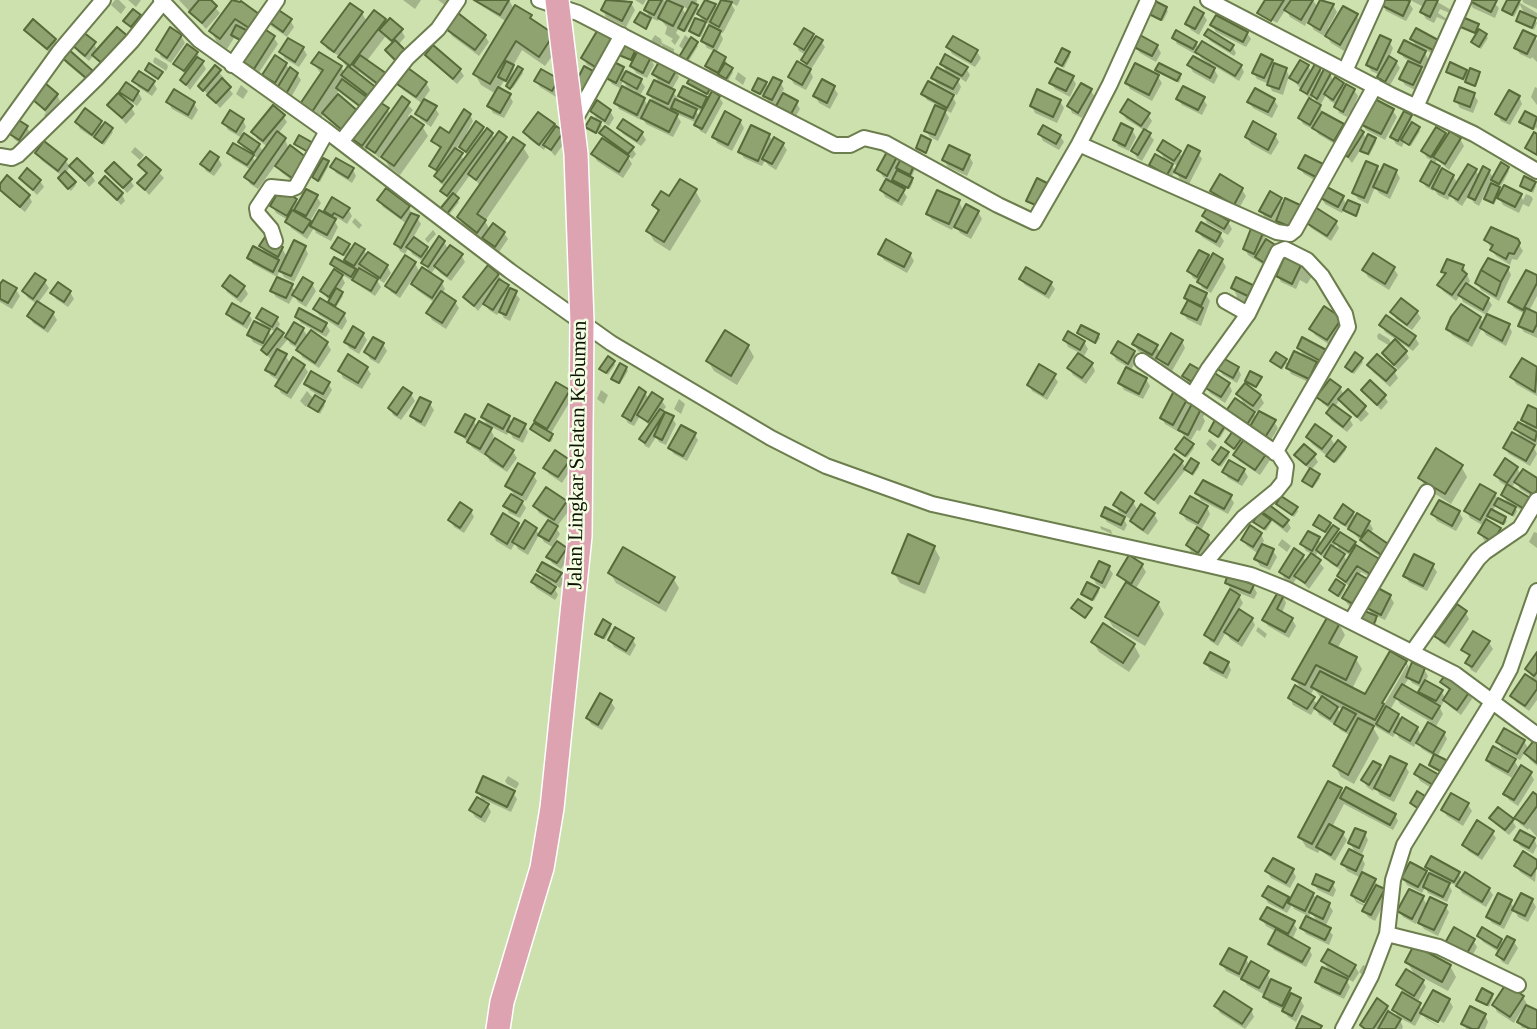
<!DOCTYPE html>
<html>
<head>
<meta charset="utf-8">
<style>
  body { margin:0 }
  canvas { display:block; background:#cce1ad }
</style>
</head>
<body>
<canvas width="1537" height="1029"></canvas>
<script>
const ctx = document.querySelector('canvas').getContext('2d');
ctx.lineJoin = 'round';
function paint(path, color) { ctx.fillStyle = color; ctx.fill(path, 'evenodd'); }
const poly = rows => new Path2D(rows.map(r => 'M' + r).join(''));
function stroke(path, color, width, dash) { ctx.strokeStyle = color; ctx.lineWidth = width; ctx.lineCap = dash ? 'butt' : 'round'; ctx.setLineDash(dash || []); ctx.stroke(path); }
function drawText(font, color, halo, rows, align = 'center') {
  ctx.font = font + ' "Times New Roman",serif'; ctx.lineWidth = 5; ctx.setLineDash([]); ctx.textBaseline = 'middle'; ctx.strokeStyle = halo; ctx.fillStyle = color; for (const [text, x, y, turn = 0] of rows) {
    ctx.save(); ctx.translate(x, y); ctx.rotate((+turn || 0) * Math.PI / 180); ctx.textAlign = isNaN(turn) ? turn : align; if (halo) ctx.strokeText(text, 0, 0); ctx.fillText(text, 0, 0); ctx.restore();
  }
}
paint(poly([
  [115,0,119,0,126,7,121,14,111,5],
  [128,0,141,0,136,7],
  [179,0,208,0,220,13,206,29],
  [234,0,258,15,261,29,274,38,278,44,258,74,248,68,244,61,244,43,234,38,227,49,217,42,211,31],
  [403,0,421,0,415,9],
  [438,0,459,0,454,12],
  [472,0,509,0,514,9,530,16,534,23,559,46,545,66,522,50,513,66,514,69,511,76,513,77,521,70,523,73,513,88,504,81,499,89,509,95,513,102,504,118,493,113,489,106,496,94,481,85,475,74,507,22],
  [608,0,625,0,631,3,635,10,626,27,606,17,603,10],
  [635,0,646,0,643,5],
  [651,0,664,0,667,4,669,0,697,0,696,6,700,12,715,5,718,11,723,0,729,2,728,0,740,0,737,6,730,2,735,10,723,33,719,31,723,39,716,53,725,58,728,66,733,72,728,81,711,73,707,66,715,51,707,48,703,41,711,25,703,21,706,26,701,37,692,33,691,31,704,24,697,11,686,32,680,26,676,33,680,37,675,45,671,41,673,39,665,34,667,27,659,18,658,21,649,17,646,10],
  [680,5,690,10,687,16],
  [1268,0,1313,0,1318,8,1324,0,1333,5,1337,12,1328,28,1331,30,1356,15,1360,22,1344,51,1331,43,1325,33,1324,36,1314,30,1308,20,1305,26,1290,17,1286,9,1277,23,1262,14,1262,18,1274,26,1263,20,1259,13],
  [1385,0,1407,0,1413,9,1406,21,1386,11,1383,5],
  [1410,0,1434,0,1453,11,1452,14,1440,9,1438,13,1447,19,1446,21,1437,17,1434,23,1426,19,1422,12,1424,7],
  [1491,0,1499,8,1495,18,1473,8,1469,1],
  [1509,0,1515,0,1537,13,1537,18,1533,16,1537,23,1534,30,1518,21,1526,16,1520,5,1514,17,1505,12,1504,10],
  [1522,0,1537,0,1537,9,1524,3],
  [1166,9,1168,11,1163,21,1151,14],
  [362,13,367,22,385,20,387,24,401,30,405,37,398,45,401,67,387,51,393,44,385,37,366,62,383,90,359,72,356,75,374,102,364,95,370,106,365,112,342,94,339,90,336,95,357,113,347,136,328,119,324,113,319,121,308,115,322,75,313,63,341,67,345,73,348,69,339,56,327,49,323,42],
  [1203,14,1207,20,1199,35,1191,30,1187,24],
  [139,16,141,19,133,29,127,24],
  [267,19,290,20,294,27,287,37,271,26],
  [1459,24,1478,26,1478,31,1486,36,1488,38,1481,49,1473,42,1484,35],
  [1212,25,1247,33,1251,39,1246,47,1216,32],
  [448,29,485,36,489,42,479,56,452,36],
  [601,29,601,73,587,65,583,58],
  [26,30,55,40,58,46,52,55,30,36],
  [171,30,181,36,185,43,171,63,161,57,158,50],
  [655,35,661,39,662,43,674,49,674,55,665,50,661,44,659,47,652,44,651,41],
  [685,35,698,46,688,62,681,57,685,51,679,46],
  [813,35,815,40,821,41,825,47,810,71,813,77,806,90,794,84,790,77,808,69,803,61,806,55,799,51,796,44],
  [1206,35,1233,47,1236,53,1234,56,1210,41],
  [1535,37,1537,41,1537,62,1532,57,1531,59,1520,54,1516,48],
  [1174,38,1196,43,1199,48,1241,66,1244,72,1239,81,1211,64,1218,76,1214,84,1193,72,1189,65,1207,66,1208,63,1201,58,1198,53,1197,55,1177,44],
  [1412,39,1437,41,1441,48,1437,56,1422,48,1428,59,1424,68,1419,65,1424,75,1417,91,1405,85,1401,79,1410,61,1404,58,1400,52,1418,50],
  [1389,42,1393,48,1389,58,1396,62,1400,68,1389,87,1383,83,1380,75,1371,71,1368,65],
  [94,44,98,51,109,72,94,55,89,61,78,52,74,46],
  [1157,46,1161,53,1156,62,1140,53,1136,47],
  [948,47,977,52,981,58,975,67,952,54],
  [303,48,307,55,299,67,285,59,281,52],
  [635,50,638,55,650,58,654,65,647,78,636,73,632,66,634,63,621,55],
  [197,53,206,69,190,90,182,80,186,75,175,64],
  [1068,53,1070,56,1064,68,1058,65,1057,62],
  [427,55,460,70,464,76,457,84,431,61],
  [62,56,92,72,95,78,91,84,66,63],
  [155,57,167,64,168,67,166,71,154,63,153,61],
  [1272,61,1274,65,1286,69,1289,76,1283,95,1272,91,1269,84,1257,79,1254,73],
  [286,64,290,71,297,74,301,80,290,99,268,81,265,75],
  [942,64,966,68,970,75,966,82,955,75,961,87,957,95,937,84,933,78,948,75],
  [1308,66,1312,73,1320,69,1323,75,1330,74,1334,82,1354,90,1358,96,1355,103,1357,104,1354,114,1350,112,1347,117,1339,113,1337,105,1330,101,1326,95,1321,104,1317,102,1323,113,1342,126,1346,132,1338,146,1318,134,1315,128,1314,130,1303,124,1300,118,1310,99,1291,78],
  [1313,96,1319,106,1310,101],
  [215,68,224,78,222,80,233,94,220,108,200,86],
  [623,68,625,72,641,81,645,87,639,97,644,99,648,106,655,105,649,94,661,86,654,74,675,70,679,77,671,91,678,98,676,101,686,106,680,96,705,98,708,103,712,98,689,83,708,90,712,96,719,97,723,103,706,134,700,131,697,123,677,114,673,107,671,112,677,116,681,122,673,137,646,124,642,117,641,120,619,109,616,103,622,89,612,84,608,78],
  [623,81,627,87,635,91,633,94,620,88],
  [694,108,703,112,700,118],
  [1157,70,1179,76,1181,78,1179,83],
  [542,71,562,87,556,97,540,87,536,81],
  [1448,71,1466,71,1469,77,1479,73,1480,76,1476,87,1469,85,1465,79,1464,81],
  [738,72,746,78,743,85,735,79],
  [1072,77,1076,84,1070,97,1055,89,1051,83],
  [1158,77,1162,83,1152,101,1130,89,1127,83],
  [134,81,153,82,157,89,152,96,138,87],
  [780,82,784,89,781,94,796,102,800,109,794,119,782,112,777,103,775,106,769,102,763,93,762,96,754,90,766,83,769,88],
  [426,83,430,90,423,100,435,108,439,114,431,127,421,120,417,114,423,104,403,90,399,84],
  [241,85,248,91,243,99,236,94],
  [1535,87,1537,88,1537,105,1531,97],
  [834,88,838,94,830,109,819,103,815,96],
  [1091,91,1095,97,1082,118,1072,113,1069,106],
  [121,92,138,92,142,99,137,106,125,98],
  [923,94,952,96,956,103,951,113,944,109,949,118,938,141,930,137,926,131,937,105,927,100],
  [57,95,60,101,56,106,58,110,49,120,44,115,46,113,34,99],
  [1474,95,1478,101,1473,113,1460,108,1456,101],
  [1519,97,1522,104,1510,125,1501,121,1497,114],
  [402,99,413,110,408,116,422,126,428,136,400,175,389,167,382,154,379,158,369,147,366,151,357,145,354,138,387,109,391,115],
  [1178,99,1203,99,1207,105,1202,115,1182,105],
  [1274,100,1278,106,1272,118,1253,108,1249,102],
  [1060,101,1064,108,1057,123,1035,113,1032,106],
  [168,102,194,104,198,110,192,120,172,109],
  [110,106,131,107,135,114,126,124],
  [85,111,104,127,113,132,104,145,80,129,77,122],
  [592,111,610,111,614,118,609,126,597,118,602,126,597,134,587,127,599,123],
  [1393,111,1397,117,1385,140,1366,130,1362,124],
  [1122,112,1148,115,1152,121,1146,131,1154,140,1142,161,1137,158,1133,151,1145,131,1126,119],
  [1526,113,1537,119,1537,129,1536,127,1534,130,1523,124,1521,122],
  [470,115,473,121,466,134,468,136,482,128,485,133,492,134,495,140,499,134,510,145,523,147,529,157,485,221,490,230,504,233,508,239,499,252,488,245,485,240,484,242,465,228,459,217,481,186,470,175,454,197,459,202,448,216,443,212,449,200,442,191,446,187,440,183,436,176,438,174,431,166,441,150,433,141,450,135],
  [459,144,468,156,465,161,456,150],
  [283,116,287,122,278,134,285,139,288,147,306,159,296,184,281,172,276,164,258,189,250,184,246,177,251,170,233,159,229,153,246,153,240,142,242,138,228,130,224,123,243,120,246,127,242,133,259,145,264,153,268,147,257,139,254,132],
  [250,153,259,159,256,163],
  [1410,116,1413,125,1420,131,1411,146,1404,142,1402,147,1396,144,1392,137],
  [740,121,744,128,732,151,717,143,714,136],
  [554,125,567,139,555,156,546,146,544,150,529,139,525,132],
  [27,128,31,134,23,146,14,139,10,133],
  [619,128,642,133,646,140,641,146,623,134],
  [1132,130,1136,137,1129,151,1118,146,1115,140],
  [601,133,632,148,636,154,632,159,627,155,632,164,623,178,597,161,593,154,608,144],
  [1363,133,1367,141,1375,139,1376,142,1369,156,1361,149,1352,163,1343,152],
  [1040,134,1060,136,1064,142,1059,150,1043,141],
  [1445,134,1447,138,1460,139,1464,146,1449,170,1437,160,1434,165,1442,172,1453,176,1458,184,1469,166,1476,171,1480,177,1489,171,1494,179,1507,168,1509,171,1501,186,1493,178,1490,184,1499,188,1502,193,1520,195,1523,200,1526,194,1531,196,1533,199,1529,207,1523,204,1519,213,1503,205,1498,196,1494,205,1488,202,1486,199,1490,190,1487,189,1479,206,1474,203,1469,195,1462,206,1455,201,1451,194,1448,200,1438,195,1434,189,1433,191,1426,187,1422,181,1433,161,1427,158,1423,151],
  [769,135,773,142,783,144,787,150,776,170,768,165,765,160,762,166,744,158,740,151],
  [1275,135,1279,142,1271,155,1251,144,1247,137],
  [44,144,66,161,70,167,65,173,76,185,71,191,61,181,62,176,41,160,37,153],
  [135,147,144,155,140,160,131,152],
  [1159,150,1179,152,1183,159,1198,153,1202,159,1189,184,1180,179,1176,172,1179,167,1169,160,1175,171,1170,180,1154,171,1151,165,1166,162],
  [897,156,901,163,903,159,916,167,911,178,913,182,910,189,896,182,893,178,887,182,903,191,907,197,902,206,885,197,882,190,888,179,883,177,879,170],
  [969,156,973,163,967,176,948,167,944,160],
  [218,158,222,165,214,176,206,171,202,164],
  [146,159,164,178,149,195,139,183,147,175,140,165],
  [328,163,329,165,320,182,314,177],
  [71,166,91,174,95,181,89,187],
  [1321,166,1325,172,1320,183,1304,174,1300,168],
  [332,167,353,170,356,176,352,183,336,173],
  [1377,168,1381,174,1396,171,1400,178,1390,199,1379,193,1375,187,1368,204,1358,199,1354,193],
  [108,171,130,180,134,186,127,193],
  [21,178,40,181,44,187,37,195],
  [101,183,122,194,125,201,121,205],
  [1534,184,1536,186,1533,193,1522,185],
  [0,186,29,196,32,202,25,212,3,194],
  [695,190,701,201,670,251,654,241,648,231,659,214,654,205],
  [1242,190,1246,196,1238,210,1216,198,1212,191],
  [317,197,321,203,309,223,312,227,330,218,326,211,348,209,352,216,347,224,338,218,335,222,338,227,331,241,316,233,314,228,307,239,291,228,288,220,276,213,272,206,296,200,299,206],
  [1321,197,1343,198,1347,206,1359,206,1360,209,1357,217,1347,213,1344,208,1342,213,1325,204],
  [1280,199,1284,206,1299,206,1303,213,1294,232,1282,227,1277,219,1275,223,1265,218,1261,211],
  [379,200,409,207,412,215,417,218,421,224,413,238,427,248,430,253,444,242,448,249,461,255,465,262,451,281,440,273,436,267,430,275,442,283,445,289,442,294,455,302,459,308,446,329,432,320,428,313,435,303,417,290,411,281,400,298,391,292,387,286,415,263,420,273,430,275,424,262,412,254,409,247,405,254,400,251,396,244,407,224,383,207],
  [959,202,964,212,978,212,982,219,971,239,960,233,955,224,952,230,932,220,928,214],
  [1204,216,1228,222,1232,229,1228,235,1207,223],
  [355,218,362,225,359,229,352,222],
  [1307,222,1336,222,1339,228,1331,241,1311,228],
  [433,230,436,234,428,243,425,239],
  [1198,231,1220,235,1224,241,1220,248,1202,237],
  [1263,233,1266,239,1270,269,1248,255,1245,249],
  [1486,240,1516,240,1523,251,1517,260,1512,259,1510,265,1496,256],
  [348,245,352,251,356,245,364,250,367,256,387,266,391,273,384,283,375,277,381,287,375,296,340,273,345,283,339,292,343,296,335,309,344,314,347,321,342,330,319,315,315,309,334,308,322,291,335,270,332,264,351,269,347,258,335,250],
  [261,246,282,248,287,257,305,247,308,254,294,282,284,277,280,270,277,277,253,264,249,258,266,255],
  [880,254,910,254,914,261,907,273,884,260],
  [1373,256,1394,269,1398,275,1389,290,1368,277,1364,270],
  [1208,257,1210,261,1222,260,1226,267,1211,293,1202,288,1199,281,1193,278,1189,271],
  [1302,263,1305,268,1306,266,1314,273,1307,284,1300,280,1296,289,1281,282,1278,276],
  [1463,266,1470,281,1467,286,1488,299,1492,305,1486,315,1509,326,1512,332,1506,346,1486,335,1482,328,1472,347,1452,335,1448,328,1480,318,1484,324,1488,316,1463,302,1460,295,1456,301,1443,291,1439,285,1446,277,1443,271],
  [1508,268,1511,275,1499,301,1481,290,1477,283],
  [498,275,520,299,510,321,504,318,500,311,497,315,489,310,484,303,478,311,465,297],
  [1537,276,1537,296,1529,311,1537,315,1537,338,1524,332,1520,326,1525,314,1514,308,1510,302],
  [1021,279,1051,283,1055,289,1049,299,1025,285],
  [1237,280,1258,304,1248,311,1235,301,1237,296,1233,288],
  [45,282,49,288,38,303,53,313,57,320,48,333,33,323,29,316,37,304,28,298,24,292],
  [312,284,316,291,306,307,298,302,294,295,289,304,276,297,272,291,291,285,296,293],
  [224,286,244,287,248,294,241,303,227,292],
  [0,287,16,290,20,296,12,309,0,302],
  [70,292,74,299,68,307,56,299,52,293],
  [1206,295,1210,301,1201,326,1187,319,1183,313,1189,302,1186,298],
  [1392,312,1417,312,1421,318,1412,330,1396,319],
  [228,314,249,314,252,320,247,329,232,320],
  [297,317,326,324,330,331,326,337,301,323],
  [258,318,276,318,280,324,277,330,286,339,295,324,303,329,308,337,311,332,327,343,331,350,319,368,302,357,299,349,290,344,288,339,278,351,285,355,291,365,304,366,308,372,291,399,281,393,277,386,280,381,271,376,267,370,272,361,263,350,265,348,253,342,249,335,265,329],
  [266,327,276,332,272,337],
  [1340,319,1344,326,1331,346,1315,335,1311,329],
  [1382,325,1415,337,1419,344,1413,351,1385,332],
  [1079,333,1098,335,1100,338,1096,344],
  [1379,333,1389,339,1392,345,1406,352,1409,358,1398,370,1384,353,1390,346,1378,339,1377,336],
  [363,334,367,340,359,354,349,348,346,342],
  [1065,340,1084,342,1088,349,1083,358,1092,364,1095,371,1086,384,1073,375,1069,368,1080,353,1068,347],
  [1303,340,1328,368,1314,361,1319,370,1313,384,1291,374,1286,364,1282,370,1272,361,1285,360,1289,366,1305,358,1299,348],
  [1182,341,1185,348,1172,371,1162,365,1158,357,1156,361,1138,351,1134,344,1156,346,1161,354],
  [383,344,387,351,379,364,370,359,366,352],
  [748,346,754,357,737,385,714,371,708,361],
  [1134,352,1138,359,1130,371,1146,379,1150,386,1143,399,1124,390,1120,383,1128,367,1116,360,1113,353],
  [1361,359,1363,362,1354,374,1348,370,1347,367],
  [1522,360,1537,369,1537,396,1516,384,1512,377],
  [613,362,615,365,608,375,603,371,601,369],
  [1369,365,1394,371,1398,378,1390,387,1373,372],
  [367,368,371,374,362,389,343,378,340,371],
  [626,368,628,371,620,384,615,381,613,379],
  [1238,368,1241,375,1237,383,1223,375,1219,369],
  [1054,376,1058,382,1047,400,1032,391,1029,385],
  [1184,376,1229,384,1232,391,1225,403,1210,393,1204,384,1201,390,1188,383],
  [328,383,332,390,326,400,310,390,306,384],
  [1340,388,1344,395,1348,391,1369,414,1361,422,1340,399,1335,407,1349,418,1353,425,1347,432,1331,420,1328,414,1331,410,1322,403,1318,397],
  [601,390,608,395,604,404,597,399],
  [1363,390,1384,396,1388,402,1381,410],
  [307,391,314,399,325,405,320,414,309,403,306,407,300,401],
  [568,391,572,398,550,435,553,438,551,442,532,429,540,429,536,421],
  [645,393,649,399,662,401,666,407,662,412,672,418,676,424,666,445,659,442,656,437,649,448,645,446,641,439,650,426,640,416,634,426,628,423,624,416],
  [411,394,415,401,401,420,393,415,390,408],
  [1239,395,1260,396,1264,403,1257,412,1274,422,1278,428,1268,445,1232,418,1254,414,1257,419,1260,414,1246,404,1245,406],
  [1188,397,1193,406,1195,402,1206,412,1203,417,1205,421,1200,431,1197,430,1191,440,1184,436,1179,427,1177,431,1165,424,1162,418],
  [679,399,685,404,681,414,674,409],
  [430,404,434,410,425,427,416,422,412,416],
  [1537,411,1537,445,1531,442,1537,454,1530,466,1509,454,1505,448,1522,439,1516,429,1528,429,1523,420],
  [483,417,509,417,513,424,525,426,528,432,523,443,513,438,509,431,507,435,488,425,494,436,493,438,513,452,517,458,507,472,490,461,485,452,484,455,473,448,458,432,473,420,477,427,489,429],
  [1225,426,1226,428,1220,438,1211,431],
  [1236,431,1266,454,1270,460,1260,475,1239,461,1235,455,1238,452,1227,443],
  [694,434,698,440,687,461,674,454,670,448],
  [1308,437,1330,437,1336,447,1345,448,1346,450,1336,463,1312,444],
  [1210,439,1217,445,1213,451,1206,444],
  [1192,445,1194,448,1187,458,1177,449],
  [1228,453,1229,456,1221,467,1215,462],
  [1296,455,1314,455,1318,462,1311,470,1320,478,1313,488,1304,481,1310,470],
  [568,461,572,467,562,483,549,474,545,468],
  [1182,462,1186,469,1198,464,1199,467,1193,476,1186,469,1158,505,1147,493],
  [1461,466,1467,477,1451,504,1426,488,1420,478],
  [1517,468,1521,475,1537,480,1537,500,1520,489,1516,481,1511,489,1530,515,1513,505,1517,511,1514,517,1496,505,1492,512,1507,521,1504,525,1489,516,1486,521,1499,529,1503,535,1497,547,1484,540,1480,533,1484,526,1470,518,1466,511,1495,494,1498,500,1509,505,1503,495,1507,487,1500,482,1496,475],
  [1244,470,1248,477,1242,486,1228,478,1224,472],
  [533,475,537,481,526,501,519,497,526,508,520,518,509,513,506,506,513,493,507,486],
  [1197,493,1230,496,1234,503,1228,514,1201,500],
  [1133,502,1138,511,1154,514,1158,521,1148,535,1136,527,1132,520,1119,512,1115,505],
  [566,503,570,509,556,528,560,534,555,542,566,549,570,556,561,569,552,563,549,557,554,548,544,542,540,535,550,520,539,513,535,506],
  [1278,505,1296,508,1298,511,1294,517],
  [1207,507,1210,514,1200,532,1208,536,1211,543,1202,558,1191,552,1188,545,1199,527,1186,520,1182,513],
  [471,511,474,517,464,533,454,527,450,520],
  [1264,512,1287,521,1291,528,1287,533,1272,521,1266,531,1257,524,1270,521],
  [1459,512,1463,519,1456,531,1437,521,1433,514],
  [1353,513,1356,518,1369,522,1373,529,1370,534,1387,562,1366,547,1350,529,1340,524,1336,518],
  [1103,516,1123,518,1127,525,1124,531,1107,522],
  [518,524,521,530,536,529,539,535,528,555,518,549,515,543,511,550,496,541,493,534],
  [1330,524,1333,529,1354,543,1376,580,1361,572,1359,575,1358,611,1348,605,1344,598,1351,587,1343,582,1339,576,1342,571,1330,563,1326,558,1321,556,1318,551,1315,558,1324,568,1309,589,1297,577,1293,584,1284,578,1281,572,1303,556,1306,562,1312,554,1306,551,1302,544,1318,539,1322,544,1328,535,1315,525],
  [1336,544,1342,554,1333,548],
  [1341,550,1351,556,1347,562],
  [1100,526,1111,530,1112,534,1101,529],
  [1534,532,1537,533,1537,548,1529,542],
  [1261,534,1264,541,1261,545,1273,551,1277,557,1270,570,1260,566,1256,559,1259,554,1247,546,1243,540],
  [1282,539,1291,546,1287,552,1278,545],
  [934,547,940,558,925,594,900,583,894,573],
  [1142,565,1146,572,1135,590,1158,603,1164,614,1145,646,1113,627,1107,617,1127,584,1119,575],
  [1433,566,1437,572,1427,591,1409,582,1405,576],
  [1109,568,1113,574,1105,589,1096,584,1093,577],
  [539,571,560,575,564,581,560,588,551,582,558,595,555,600,536,588,533,582,546,583],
  [610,573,673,578,679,588,666,612,616,583],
  [1227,583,1253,586,1257,593,1254,599,1237,592,1243,603,1238,611,1252,619,1255,625,1242,647,1230,639,1226,632,1218,646,1210,641,1206,635,1231,590],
  [1344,586,1345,589,1340,598,1331,590],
  [1098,589,1099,592,1094,601,1083,594],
  [1283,596,1286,603,1282,613,1292,619,1296,626,1289,638,1268,626,1264,620],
  [1390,596,1394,603,1385,620,1374,615,1377,620,1374,628,1361,622,1373,616,1367,607],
  [1466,613,1469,619,1449,648,1440,642,1436,636],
  [1339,624,1345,635,1337,649,1356,659,1362,669,1352,689,1366,697,1406,662,1411,671,1424,669,1428,676,1425,682,1441,691,1446,699,1451,692,1442,682,1469,692,1472,699,1461,715,1449,706,1445,699,1440,708,1443,714,1435,728,1444,733,1447,739,1437,757,1444,774,1432,768,1431,765,1435,757,1422,749,1417,741,1414,747,1399,738,1396,732,1393,737,1371,724,1379,738,1354,784,1341,777,1335,766,1351,736,1340,730,1335,722,1334,724,1319,715,1315,708,1311,715,1293,705,1290,698,1302,691,1295,679],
  [1403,665,1407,665,1380,712,1376,710],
  [1409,678,1412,683,1422,688,1420,692,1425,699,1403,687],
  [1314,689,1322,699,1318,705,1310,696],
  [1397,698,1400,704,1431,722,1422,737,1417,728,1402,721,1398,715,1390,710],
  [1336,706,1344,710,1341,715,1339,711],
  [610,625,611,628,605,640,598,636,597,634],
  [1258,627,1267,634,1265,638,1256,631],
  [1474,633,1489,643,1493,649,1476,673,1471,670,1467,663,1470,658,1463,650],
  [632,639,636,645,630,656,614,647,610,640],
  [1093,642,1134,645,1140,656,1129,672,1099,652],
  [1537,655,1537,700,1529,711,1516,702,1512,696,1535,682,1527,669],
  [1206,663,1228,663,1231,670,1227,679,1210,670],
  [601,696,611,702,615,708,602,730,591,724,588,718],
  [1524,741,1529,750,1537,743,1537,766,1530,760,1525,752,1520,760,1502,749,1498,742],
  [1488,760,1514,760,1518,767,1512,777,1515,779,1531,774,1534,780,1518,806,1509,800,1505,794,1514,779,1491,766],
  [1380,766,1384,773,1405,766,1409,772,1394,802,1380,795,1375,787,1373,791,1367,787,1363,780],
  [1420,767,1438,792,1420,781,1416,774],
  [508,776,518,782,519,784,516,789,507,784,505,781],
  [1340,789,1344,795,1395,815,1398,821,1393,830,1344,804,1332,827,1343,834,1347,840,1335,861,1320,850,1318,853,1306,847,1300,837],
  [478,792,513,793,517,799,511,812,485,800,491,812,485,823,475,817,471,810,484,803],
  [1537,797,1537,837,1529,828,1528,830,1520,824,1516,818],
  [1468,805,1472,811,1463,826,1447,816,1443,810],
  [1491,818,1512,820,1516,827,1509,835,1495,824],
  [1492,832,1496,838,1482,860,1468,851,1464,845],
  [1365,834,1368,840,1362,854,1354,850,1350,843],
  [1534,839,1537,846,1533,854,1520,846,1516,840],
  [1362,858,1365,864,1361,874,1374,880,1387,897,1375,921,1368,917,1364,911,1366,907,1356,902,1353,895,1361,878,1347,871,1343,864],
  [1356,896,1373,905,1372,908,1356,900],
  [1537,862,1535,882,1520,872,1516,866],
  [1427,867,1458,873,1462,880,1489,889,1493,895,1486,907,1462,893,1458,886,1447,882,1452,891,1447,902,1428,893,1425,887,1422,893,1407,885,1403,878,1426,872,1429,878,1431,874],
  [1267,871,1293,871,1296,877,1290,888,1271,878],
  [1332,883,1336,890,1333,897,1318,890,1314,884],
  [1313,894,1317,900,1329,905,1333,911,1325,927,1333,935,1329,945,1306,934,1302,928,1308,916,1294,909,1292,905,1287,913,1268,903,1264,896,1288,899,1290,903],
  [1311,912,1318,923,1308,919],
  [1423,898,1428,907,1445,906,1449,912,1438,936,1424,929,1418,920,1416,924,1403,917,1399,911],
  [1532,900,1536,907,1528,922,1518,917,1514,909,1504,929,1492,923,1488,917,1510,902,1515,909],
  [1262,919,1293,923,1297,929,1292,940,1309,949,1312,955,1306,967,1274,950,1270,944,1277,932,1266,926],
  [1479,936,1501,940,1504,945,1514,942,1518,948,1508,965,1502,962,1498,955,1499,952,1483,942],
  [1473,940,1477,947,1470,960,1447,943],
  [1246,959,1250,966,1267,972,1270,980,1289,989,1293,996,1300,999,1304,1006,1296,1022,1288,1017,1284,1010,1269,1003,1265,995,1247,985,1243,978,1242,979,1226,971,1222,964],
  [1323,961,1355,966,1359,973,1353,982,1345,977,1350,987,1344,999,1321,988,1317,982,1330,973],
  [1407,962,1450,966,1456,977,1448,991,1420,976,1426,987,1417,1003,1423,1011,1449,1000,1453,1007,1444,1023,1425,1013,1425,1017,1442,1028,1426,1019,1422,1013,1415,1026,1398,1017,1394,1010,1404,993,1398,985,1416,977],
  [1363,965,1367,967,1365,977,1359,972],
  [1492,995,1493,998,1489,1007,1478,1000],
  [1523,997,1527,1004,1525,1006,1537,1012,1537,1029,1522,1028,1519,1022,1524,1013,1521,1011,1514,1023,1497,1012,1494,1005],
  [1216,1006,1251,1010,1254,1017,1245,1029,1220,1013],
  [1387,1007,1391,1013,1400,1020,1403,1027,1402,1029,1364,1029,1362,1025],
  [1485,1015,1488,1022,1485,1029,1466,1029,1463,1023]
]), '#0003');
const building = poly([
  [199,0,211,0,217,6,202,23,189,12,199,0],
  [232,0,240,2,241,1,259,14,249,28,235,19,220,39,209,31,232,0],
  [474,0,509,0,500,15,474,0],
  [606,0,632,2,622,21,601,10,606,0],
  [649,0,662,0,654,15,644,10,649,0],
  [667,0,683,7,673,26,658,18,667,0],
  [705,0,716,4,707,20,697,14,705,0],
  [721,0,732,2,719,27,710,22,721,0],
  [1265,0,1284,0,1271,21,1257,13,1265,0],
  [1291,0,1313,0,1301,20,1284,10,1291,0],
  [1320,0,1334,4,1320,30,1308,23,1320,0],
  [1383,0,1407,0,1410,1,1403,16,1381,5,1383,0],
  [1426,0,1438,0,1430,17,1420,12,1426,0],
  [1468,0,1497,0,1491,12,1468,0],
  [1507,0,1520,0,1512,15,1502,10,1507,0],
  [1155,1,1167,7,1161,20,1149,14,1155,1],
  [692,2,698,5,684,31,678,28,692,2],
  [350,3,363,12,334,52,321,42,350,3],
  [515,5,532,15,530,18,554,34,539,57,516,41,490,84,473,74,515,5],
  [1343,6,1358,14,1340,45,1325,36,1343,6],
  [274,7,292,19,283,32,265,19,274,7],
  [1194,7,1204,13,1195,29,1185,24,1194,7],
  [133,9,141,15,131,27,123,21,133,9],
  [374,10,386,19,350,66,338,57,374,10],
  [1520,11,1536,18,1532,28,1516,21,1520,11],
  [640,12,651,18,646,29,634,22,640,12],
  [458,13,486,35,475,50,446,29,458,13],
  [1216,15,1248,32,1243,42,1210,25,1216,15],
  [1460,16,1479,24,1475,33,1456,25,1460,16],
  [390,18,403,29,392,41,379,30,390,18],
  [695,18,706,22,699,36,689,31,695,18],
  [33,19,56,39,47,49,24,30,33,19],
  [236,25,248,31,242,41,231,35,236,25],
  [709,25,721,31,713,47,701,41,709,25],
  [600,26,616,36,597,68,581,58,600,26],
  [117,27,130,38,105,66,92,55,117,27],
  [170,27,182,35,167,58,156,50,170,27],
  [263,28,275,36,254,69,242,61,263,28],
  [804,28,814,34,804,50,794,44,804,28],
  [1416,28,1438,40,1433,50,1410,39,1416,28],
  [1208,29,1234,45,1230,51,1204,35,1208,29],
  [1479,29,1487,34,1479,47,1471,42,1479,29],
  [1176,30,1197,42,1193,49,1172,38,1176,30],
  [1523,30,1536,36,1527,54,1514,48,1523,30],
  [83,32,96,42,85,56,72,45,83,32],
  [1140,35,1158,45,1152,56,1134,47,1140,35],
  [1380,35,1391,40,1377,70,1366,65,1380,35],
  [816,36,823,40,807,64,801,60,816,36],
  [953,36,978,50,971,62,946,47,953,36],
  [691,37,698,42,686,61,679,57,691,37],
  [288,38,304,47,295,62,279,52,288,38],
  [395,40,407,52,397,62,385,50,395,40],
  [1404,40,1426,51,1420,63,1398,52,1404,40],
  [1202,41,1242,65,1235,76,1195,52,1202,41],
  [624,43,636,49,631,60,619,55,624,43],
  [187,44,198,52,184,71,173,64,187,44],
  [433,45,461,69,453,79,425,55,433,45],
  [67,48,93,71,86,78,60,56,67,48],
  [1062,48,1070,52,1062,66,1055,62,1062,48],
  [638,50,651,57,643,73,630,66,638,50],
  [714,50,726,57,718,73,705,66,714,50],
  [319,52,342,66,312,112,300,104,323,70,311,63,319,52],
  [945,54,968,67,962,76,940,64,945,54],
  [1261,54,1273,60,1264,78,1252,73,1261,54],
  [275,55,287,63,275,83,262,75,275,55],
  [360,55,387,74,379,85,353,65,360,55],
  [1193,56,1215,68,1210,78,1187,65,1193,56],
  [1389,56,1397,61,1385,82,1377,77,1389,56],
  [197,57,204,61,186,85,180,80,197,57],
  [660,60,677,69,669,83,652,74,660,60],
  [1300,60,1309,65,1298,83,1289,78,1300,60],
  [506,61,514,65,506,81,498,77,506,61],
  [797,61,811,69,802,85,788,77,797,61],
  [1408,61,1422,67,1413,85,1399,79,1408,61],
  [614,62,624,67,616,83,606,78,614,62],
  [1450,62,1467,70,1463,79,1446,72,1450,62],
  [149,63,163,72,158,79,145,70,149,63],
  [725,63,733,68,726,79,718,74,725,63],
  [1135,63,1159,75,1149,95,1125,83,1135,63],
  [1159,63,1181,74,1177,81,1155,70,1159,63],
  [1274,63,1287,68,1279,89,1267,85,1274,63],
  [1315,64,1321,68,1307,94,1300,90,1315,64],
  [215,65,221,70,203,91,198,86,215,65],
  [348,66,377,88,370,97,341,75,348,66],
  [518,66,523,69,510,89,506,86,518,66],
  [584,66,595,72,585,92,574,86,584,66],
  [290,67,298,73,286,94,277,88,290,67],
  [937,67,959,79,953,89,931,78,937,67],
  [408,68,427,82,416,97,397,84,408,68],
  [1057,68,1074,76,1066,91,1049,83,1057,68],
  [1470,68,1480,72,1475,86,1465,82,1470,68],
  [541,69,559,79,552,91,534,81,541,69],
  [1324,69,1331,73,1317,99,1311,95,1324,69],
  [139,71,155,81,148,91,132,81,139,71],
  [626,71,642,79,637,89,621,80,626,71],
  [773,77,782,81,772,100,763,96,773,77],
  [1335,77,1344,83,1333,100,1324,94,1335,77],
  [222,78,231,87,216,103,207,95,222,78],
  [690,78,710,89,707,94,687,83,690,78],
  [758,78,767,82,760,94,752,90,758,78],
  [342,79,368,98,361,107,336,88,342,79],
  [822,79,835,86,827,103,813,96,822,79],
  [654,80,675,90,668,104,647,94,654,80],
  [928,81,954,95,947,108,921,94,928,81],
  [126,82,139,91,133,101,119,92,126,82],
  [45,83,58,94,45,110,32,99,45,83],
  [1081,83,1092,89,1078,113,1067,106,1081,83],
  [1346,84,1355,89,1343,112,1334,107,1346,84],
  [622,86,645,98,637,115,614,103,622,86],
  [683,86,707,97,702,108,678,96,683,86],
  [1183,86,1205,97,1198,110,1176,99,1183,86],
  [498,87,511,94,500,113,487,106,498,87],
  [1459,87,1475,93,1470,107,1454,101,1459,87],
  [1255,88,1275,99,1268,112,1247,102,1255,88],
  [174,89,195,102,188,115,166,102,174,89],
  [1037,89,1061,100,1053,117,1030,106,1037,89],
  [1509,90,1520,96,1506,120,1495,114,1509,90],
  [712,91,720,96,702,129,694,125,712,91],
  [118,93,133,106,122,118,107,105,118,93],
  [783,93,798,101,791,114,776,106,783,93],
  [338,94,359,112,343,131,322,113,338,94],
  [402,96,410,102,375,153,366,147,402,96],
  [1309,98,1321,105,1310,125,1298,118,1309,98],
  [1373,98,1394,109,1381,134,1360,124,1373,98],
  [424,99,437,106,427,121,415,114,424,99],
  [675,99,697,109,693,118,671,108,675,99],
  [1128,99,1150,113,1141,126,1120,112,1128,99],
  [597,100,611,110,605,121,590,111,597,100],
  [650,100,678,114,669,132,641,118,650,100],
  [378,101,389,108,362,146,351,138,378,101],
  [273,105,285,115,263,141,251,132,273,105],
  [935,105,946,110,935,135,924,131,935,105],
  [85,108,102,121,92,135,75,122,85,108],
  [464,109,471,114,436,170,429,166,441,147,431,141,440,127,449,133,464,109],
  [230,110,244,119,236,132,222,123,230,110],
  [725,111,741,120,728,145,712,137,725,111],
  [1404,111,1412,115,1398,141,1390,137,1404,111],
  [1525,111,1537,117,1533,129,1519,122,1525,111],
  [538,112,555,124,539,145,523,132,538,112],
  [1322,112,1344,124,1334,141,1312,128,1322,112],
  [411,116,424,125,394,166,381,157,411,116],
  [591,117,601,122,596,133,585,127,591,117],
  [17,119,28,126,19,140,8,133,17,119],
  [623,119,643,132,637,141,617,128,623,119],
  [476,121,484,127,466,152,459,147,476,121],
  [1253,121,1276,134,1268,150,1245,137,1253,121],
  [105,122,113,128,102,143,94,137,105,122],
  [1412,122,1420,127,1409,145,1401,140,1412,122],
  [1121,123,1133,129,1125,146,1113,140,1121,123],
  [751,125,770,134,758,161,738,152,751,125],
  [1043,125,1061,135,1056,144,1038,134,1043,125],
  [556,126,564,131,551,150,543,145,556,126],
  [605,126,634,147,628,154,599,133,605,126],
  [1357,127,1364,132,1348,157,1341,152,1357,127],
  [1436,127,1446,133,1431,157,1421,151,1436,127],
  [487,128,493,133,447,196,440,191,487,128],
  [1144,129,1151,133,1138,155,1131,151,1144,129],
  [277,131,286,138,254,184,244,177,277,131],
  [499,131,507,137,476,180,468,174,499,131],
  [1450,131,1461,138,1445,164,1433,157,1450,131],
  [1534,132,1537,134,1537,155,1525,148,1534,132],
  [244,133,260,144,254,153,238,142,244,133],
  [1368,134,1376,138,1368,154,1360,151,1368,134],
  [299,135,315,144,310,153,294,144,299,135],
  [921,135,931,140,926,153,916,148,921,135],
  [513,137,525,145,477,214,486,220,477,233,457,217,513,137],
  [774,137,784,143,772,164,762,159,774,137],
  [602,138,629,156,619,172,591,154,602,138],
  [1163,140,1181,151,1174,161,1157,150,1163,140],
  [44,141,67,159,58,171,35,153,44,141],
  [233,143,254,155,247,165,227,153,233,143],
  [290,145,307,158,292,178,275,166,290,145],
  [949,145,970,155,963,170,942,160,949,145],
  [1188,145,1200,151,1186,178,1174,172,1188,145],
  [455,148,463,153,442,182,434,176,455,148],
  [888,150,898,155,887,176,877,170,888,150],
  [210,151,219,157,210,171,200,164,210,151],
  [1155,154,1173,164,1167,175,1149,165,1155,154],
  [1305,155,1323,164,1316,177,1298,168,1305,155],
  [146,157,161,170,145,190,137,183,147,173,138,165,146,157],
  [902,157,915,163,910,175,896,168,902,157],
  [77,158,93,173,85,181,69,166,77,158],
  [323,158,329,161,318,181,312,177,323,158],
  [336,158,354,168,348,178,330,167,336,158],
  [1366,161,1378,166,1364,198,1352,193,1366,161],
  [1431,161,1440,166,1429,186,1420,181,1431,161],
  [114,162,132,179,123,188,105,171,114,162],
  [1501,162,1509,167,1499,184,1491,180,1501,162],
  [1384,164,1397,170,1387,193,1373,187,1384,164],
  [1468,164,1477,169,1458,200,1449,195,1468,164],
  [1483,166,1490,170,1475,200,1468,197,1483,166],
  [27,168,41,180,33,190,19,178,27,168],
  [1442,168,1454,175,1444,194,1432,188,1442,168],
  [897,170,913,178,908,188,892,180,897,170],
  [65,171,76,182,68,189,58,178,65,171],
  [1220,174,1243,188,1234,205,1210,191,1220,174],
  [7,175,30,195,20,207,0,190,0,184,7,175],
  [105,176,123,193,117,200,99,183,105,176],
  [1524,176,1536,182,1531,191,1520,186,1524,176],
  [1037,178,1049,184,1038,206,1026,201,1037,178],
  [680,179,697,189,664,242,646,231,659,210,652,205,661,191,669,196,680,179],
  [886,179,905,189,898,201,880,190,886,179],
  [1491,183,1500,187,1493,203,1484,199,1491,183],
  [1504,185,1522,194,1515,207,1497,198,1504,185],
  [1325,186,1344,196,1338,207,1319,197,1325,186],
  [386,188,410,206,401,218,377,200,386,188],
  [280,189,297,199,287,216,270,206,280,189],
  [306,189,318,195,306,216,294,210,306,189],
  [937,190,960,200,949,224,926,214,937,190],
  [1270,191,1282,198,1271,217,1259,211,1270,191],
  [453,193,459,198,446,215,440,209,453,193],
  [332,197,350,208,343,218,334,213,332,216,324,211,332,197],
  [1285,198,1300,205,1291,227,1276,221,1285,198],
  [1348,200,1360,205,1356,216,1343,210,1348,200],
  [966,204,979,211,967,233,954,227,966,204],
  [1315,207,1337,221,1327,236,1305,222,1315,207],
  [1207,208,1229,221,1224,229,1202,216,1207,208],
  [292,210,311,221,303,233,285,222,292,210],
  [319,210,336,219,327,235,310,226,319,210],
  [411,213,419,216,401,248,394,244,411,213],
  [1201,222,1221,233,1216,242,1196,231,1201,222],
  [493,223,505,232,495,247,482,238,493,223],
  [1252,226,1264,231,1254,254,1243,249,1252,226],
  [1491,227,1518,239,1520,243,1514,254,1509,253,1506,259,1490,250,1493,245,1484,240,1491,227],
  [439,236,445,241,428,267,421,263,439,236],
  [265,237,283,247,278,257,259,246,265,237],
  [338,237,350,244,343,255,331,248,338,237],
  [414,237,428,247,421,257,406,247,414,237],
  [886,239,911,253,904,267,878,254,886,239],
  [1266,239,1277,246,1266,264,1255,257,1266,239],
  [294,240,306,246,291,276,279,271,294,240],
  [355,243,365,249,354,266,344,260,355,243],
  [450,245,463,254,447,276,434,266,450,245],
  [253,246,279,260,273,272,247,258,253,246],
  [1199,250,1209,255,1197,277,1187,271,1199,250],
  [368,252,388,265,380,278,359,264,368,252],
  [1213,253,1223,259,1207,288,1197,282,1213,253],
  [1286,253,1303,261,1292,284,1276,276,1286,253],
  [1373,253,1395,267,1385,284,1362,270,1373,253],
  [405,255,416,262,396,293,385,286,405,255],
  [334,257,356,269,351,277,330,264,334,257],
  [1488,258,1509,267,1501,282,1481,270,1488,258],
  [1447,259,1464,265,1462,270,1467,274,1452,295,1437,285,1446,273,1441,272,1447,259],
  [488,265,499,274,474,306,463,297,488,265],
  [422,267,443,281,432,298,411,284,422,267],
  [1026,267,1052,282,1045,294,1019,279,1026,267],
  [359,268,378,279,371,291,352,280,359,268],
  [334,269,343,275,329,297,320,291,334,269],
  [1481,270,1501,282,1496,296,1475,283,1481,270],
  [1526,270,1537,275,1537,283,1523,310,1508,302,1526,270],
  [35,273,46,280,33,299,22,291,35,273],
  [230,275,245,286,237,297,222,286,230,275],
  [277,277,293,284,286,298,270,291,277,277],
  [303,277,313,283,302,301,292,295,303,277],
  [1236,277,1259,288,1254,299,1231,288,1236,277],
  [499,279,509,285,493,310,483,304,499,279],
  [3,280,17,288,8,303,0,299,0,284,3,280],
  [58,282,71,291,64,302,50,293,58,282],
  [1466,283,1489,298,1483,310,1458,295,1466,283],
  [1190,285,1207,293,1201,306,1184,298,1190,285],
  [336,288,343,292,335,306,328,302,336,288],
  [510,288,517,291,506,315,499,312,510,288],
  [441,291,456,301,442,323,426,313,441,291],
  [320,298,345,313,338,324,313,309,320,298],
  [1401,298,1418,311,1407,325,1390,312,1401,298],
  [1188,300,1203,308,1197,320,1181,313,1188,300],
  [37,301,54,312,44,328,27,316,37,301],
  [232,303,250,313,243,324,226,314,232,303],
  [1461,304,1481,317,1468,341,1446,329,1451,317,1461,304],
  [1324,306,1342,318,1327,340,1309,329,1324,306],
  [262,308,278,317,272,327,256,318,262,308],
  [299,308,327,323,322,332,295,317,299,308],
  [1526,308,1537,313,1537,324,1533,332,1518,326,1526,308],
  [1487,314,1510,324,1502,341,1480,328,1487,314],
  [1386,315,1416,336,1409,346,1379,325,1386,315],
  [254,321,270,329,263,343,247,335,254,321],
  [294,322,304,328,295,344,285,337,294,322],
  [1081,325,1099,334,1095,343,1077,333,1081,325],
  [353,326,364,333,355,348,344,342,353,326],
  [277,328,284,333,267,355,261,350,277,328],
  [311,330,328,342,315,363,296,350,311,330],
  [725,330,749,345,731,376,706,361,725,330],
  [1068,331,1085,341,1080,350,1063,340,1068,331],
  [1171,333,1183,340,1168,365,1156,358,1171,333],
  [1138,334,1158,345,1152,355,1132,344,1138,334],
  [373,337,384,343,375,359,364,352,373,337],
  [1302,337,1330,352,1324,363,1297,348,1302,337],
  [1395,339,1407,351,1394,365,1382,353,1395,339],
  [1118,341,1135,351,1128,364,1111,353,1118,341],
  [277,349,287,354,275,375,265,370,277,349],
  [1294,351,1317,362,1309,379,1286,368,1294,351],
  [1276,352,1287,359,1281,368,1270,361,1276,352],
  [1355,352,1363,358,1352,372,1345,367,1355,352],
  [1078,353,1093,363,1082,378,1067,368,1078,353],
  [348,354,368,367,358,383,338,371,348,354],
  [1377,354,1396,370,1386,381,1367,365,1377,354],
  [608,356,615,361,606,373,599,369,608,356],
  [293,357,305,365,287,393,275,386,293,357],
  [1223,358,1239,367,1233,378,1217,369,1223,358],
  [1522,358,1537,367,1535,392,1510,377,1522,358],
  [620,363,627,367,619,383,611,379,620,363],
  [1039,364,1056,374,1043,395,1027,385,1039,364],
  [1190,364,1204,372,1197,385,1182,376,1190,364],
  [1126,367,1147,378,1139,394,1118,383,1126,367],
  [311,371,330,382,323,394,304,384,311,371],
  [1250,371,1262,377,1256,387,1245,381,1250,371],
  [1213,372,1230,383,1221,397,1204,387,1213,372],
  [1330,379,1341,387,1328,405,1316,397,1330,379],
  [1370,380,1386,395,1377,405,1361,390,1370,380],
  [556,382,570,390,547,429,534,421,556,382],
  [1245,383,1261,395,1253,406,1236,394,1245,383],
  [403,387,412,393,397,415,388,408,403,387],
  [639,387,646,392,631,421,622,416,639,387],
  [1175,389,1189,396,1173,425,1160,418,1175,389],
  [1348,389,1366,406,1357,417,1338,399,1348,389],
  [652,392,663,399,648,422,637,415,652,392],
  [315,395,325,401,318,412,308,406,315,395],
  [420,397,431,402,421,422,410,416,420,397],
  [1235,398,1255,412,1246,426,1226,411,1235,398],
  [1194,400,1203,405,1188,435,1178,430,1194,400],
  [488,404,510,416,503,429,481,417,488,404],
  [1333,404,1351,417,1343,427,1326,413,1333,404],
  [1528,405,1537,409,1537,428,1521,420,1528,405],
  [660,409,665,412,645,443,639,439,660,409],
  [1259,411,1276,420,1264,439,1248,430,1259,411],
  [665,412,674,416,662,440,654,436,665,412],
  [465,414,475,419,465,437,455,432,465,414],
  [514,418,526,424,519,437,507,431,514,418],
  [1216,418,1226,424,1218,437,1209,431,1216,418],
  [479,421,492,428,480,449,467,442,479,421],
  [1518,422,1537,432,1535,441,1514,429,1518,422],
  [534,423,553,434,549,441,530,429,534,423],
  [1315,424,1332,436,1322,449,1306,437,1315,424],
  [681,425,696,433,683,456,668,448,681,425],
  [1235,428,1244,435,1234,449,1225,442,1235,428],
  [1512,432,1535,445,1526,461,1503,448,1512,432],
  [1184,437,1194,444,1185,456,1175,449,1184,437],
  [495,438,514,450,503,467,485,454,495,438],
  [1245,438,1267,453,1255,470,1233,455,1245,438],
  [1338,440,1346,447,1334,462,1326,456,1338,440],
  [1304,444,1316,454,1306,465,1294,455,1304,444],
  [1221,447,1229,452,1219,465,1212,460,1221,447],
  [1436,448,1463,465,1445,494,1418,478,1436,448],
  [555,450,570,460,558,477,543,468,555,450],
  [1174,454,1183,461,1154,500,1145,493,1174,454],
  [1191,458,1199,463,1192,474,1184,469,1191,458],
  [1505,458,1518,467,1507,483,1494,475,1505,458],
  [1229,460,1245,469,1238,481,1222,472,1229,460],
  [518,463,535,473,522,495,505,486,518,463],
  [1310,468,1320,474,1312,487,1302,481,1310,468],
  [1523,469,1537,478,1537,490,1534,495,1514,482,1523,469],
  [1203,480,1232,495,1224,509,1195,493,1203,480],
  [1480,484,1496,493,1480,520,1464,511,1480,484],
  [1507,484,1532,499,1526,510,1501,495,1507,484],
  [546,487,567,501,554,520,533,506,546,487],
  [1121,492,1134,501,1126,513,1113,505,1121,492],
  [511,494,523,501,516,513,503,506,511,494],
  [1190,496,1208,506,1198,523,1180,513,1190,496],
  [1281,496,1298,507,1292,515,1276,504,1281,496],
  [1498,498,1516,507,1512,515,1494,505,1498,498],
  [1439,500,1460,511,1452,526,1431,514,1439,500],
  [460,502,472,510,460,528,448,520,460,502],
  [1141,504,1155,513,1143,530,1130,521,1141,504],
  [1268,504,1289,520,1283,527,1262,512,1268,504],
  [1343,504,1354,512,1345,525,1334,518,1343,504],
  [1105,507,1125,517,1121,525,1101,516,1105,507],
  [1491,509,1506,517,1503,524,1487,516,1491,509],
  [1260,512,1271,520,1264,529,1253,522,1260,512],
  [503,513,519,523,507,544,491,534,503,513],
  [1357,513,1370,521,1361,537,1348,529,1357,513],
  [1319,515,1331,523,1325,532,1313,525,1319,515],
  [1486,519,1501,528,1493,542,1478,533,1486,519],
  [525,520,537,528,524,549,512,542,525,520],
  [548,520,558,526,549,541,538,535,548,520],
  [1250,525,1262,533,1253,547,1241,540,1250,525],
  [1333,525,1339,529,1321,554,1316,550,1333,525],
  [1197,527,1209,535,1198,553,1186,545,1197,527],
  [1368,530,1391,546,1383,556,1360,540,1368,530],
  [1308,531,1320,537,1312,551,1300,544,1308,531],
  [1340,532,1356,542,1349,552,1333,542,1340,532],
  [908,534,935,546,919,584,892,573,908,534],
  [557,541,567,548,557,563,546,557,557,541],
  [1262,544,1274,549,1267,565,1254,559,1262,544],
  [1331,545,1345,554,1337,566,1324,557,1331,545],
  [1356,545,1381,560,1372,575,1357,566,1346,582,1337,576,1356,545],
  [623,547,675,577,659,603,608,573,623,547],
  [1294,548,1304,555,1289,578,1279,572,1294,548],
  [1311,553,1321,560,1305,583,1294,576,1311,553],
  [1414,554,1434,564,1423,586,1403,576,1414,554],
  [1129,555,1143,564,1131,584,1117,575,1129,555],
  [1099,561,1110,566,1102,583,1091,577,1099,561],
  [542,562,562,573,556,582,537,571,542,562],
  [1357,573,1369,580,1355,605,1342,598,1357,573],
  [536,574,556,587,551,594,531,582,536,574],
  [1228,574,1254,585,1250,593,1225,583,1228,574],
  [1336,579,1345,585,1338,596,1329,590,1336,579],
  [1087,582,1099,588,1092,600,1081,594,1087,582],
  [1126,582,1159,602,1138,636,1105,617,1126,582],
  [1376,587,1391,595,1381,615,1365,607,1376,587],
  [1230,589,1240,595,1214,641,1204,635,1230,589],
  [1278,592,1284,595,1277,609,1293,618,1285,632,1262,620,1278,592],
  [1078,599,1092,608,1085,618,1071,608,1078,599],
  [1457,604,1467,611,1445,643,1434,636,1457,604],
  [1239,609,1253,618,1238,641,1224,632,1239,609],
  [1362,610,1377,616,1373,626,1358,620,1362,610],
  [1328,616,1340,623,1329,643,1357,657,1346,680,1316,665,1305,685,1292,679,1328,616],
  [603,619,611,624,603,638,595,634,603,619],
  [1103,623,1135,644,1123,663,1091,642,1103,623],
  [615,627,634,638,626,651,608,640,615,627],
  [1473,631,1490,641,1472,667,1465,663,1470,655,1461,650,1473,631],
  [1390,651,1407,661,1382,703,1384,704,1375,720,1311,687,1320,671,1365,694,1390,651],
  [1210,652,1229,662,1223,673,1204,663,1210,652],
  [1537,652,1537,672,1534,676,1525,669,1537,652],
  [1412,662,1425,668,1419,683,1406,677,1412,662],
  [1446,674,1470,691,1457,710,1443,700,1450,689,1440,682,1446,674],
  [1525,674,1537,682,1537,689,1525,706,1510,696,1525,674],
  [1425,680,1443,690,1436,701,1418,692,1425,680],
  [1402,684,1440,706,1432,719,1394,697,1402,684],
  [1295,685,1315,697,1307,709,1288,698,1295,685],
  [600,693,612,700,598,725,586,718,600,693],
  [1322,696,1338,707,1330,719,1314,708,1322,696],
  [1386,706,1399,714,1389,732,1376,724,1386,706],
  [1343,707,1356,714,1346,731,1334,724,1343,707],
  [1402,717,1418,727,1410,741,1394,732,1402,717],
  [1358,718,1374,726,1348,775,1333,766,1358,718],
  [1428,722,1445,732,1433,753,1416,743,1428,722],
  [1504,728,1525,740,1517,754,1496,742,1504,728],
  [1535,739,1537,741,1537,763,1524,753,1535,739],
  [1493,746,1516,759,1508,772,1486,760,1493,746],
  [1434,754,1448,761,1442,772,1429,765,1434,754],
  [1390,756,1407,764,1390,796,1374,788,1390,756],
  [1373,761,1381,765,1369,785,1361,780,1373,761],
  [1420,764,1441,776,1435,786,1414,774,1420,764],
  [1521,765,1532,772,1514,800,1503,794,1521,765],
  [483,776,515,791,507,807,476,792,483,776],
  [1328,781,1342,788,1312,844,1298,837,1328,781],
  [1346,787,1396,814,1390,825,1340,798,1346,787],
  [1417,791,1430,799,1422,811,1410,803,1417,791],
  [1533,792,1537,795,1537,806,1524,824,1514,818,1533,792],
  [1451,793,1469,803,1459,820,1441,810,1451,793],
  [477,797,489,804,481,817,469,810,477,797],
  [1498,807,1514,819,1505,830,1489,818,1498,807],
  [1477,820,1494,831,1478,855,1462,845,1477,820],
  [1329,824,1344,832,1331,855,1316,847,1329,824],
  [1355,828,1366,832,1359,848,1348,843,1355,828],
  [1520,830,1535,838,1529,848,1514,840,1520,830],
  [1349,849,1363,856,1356,871,1341,864,1349,849],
  [1523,851,1537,860,1537,867,1531,876,1514,866,1523,851],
  [1431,856,1460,872,1454,882,1425,867,1431,856],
  [1273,858,1294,869,1286,883,1265,871,1273,858],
  [1410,862,1427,871,1418,887,1401,878,1410,862],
  [1362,872,1376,879,1364,902,1351,895,1362,872],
  [1465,872,1490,888,1482,902,1456,886,1465,872],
  [1429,873,1450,883,1443,897,1423,887,1429,873],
  [1316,874,1334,882,1329,891,1312,884,1316,874],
  [1298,884,1314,893,1305,911,1288,903,1298,884],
  [1376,885,1385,889,1371,915,1362,911,1376,885],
  [1268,886,1289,897,1283,908,1262,896,1268,886],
  [1409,889,1424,896,1412,919,1397,911,1409,889],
  [1498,893,1512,900,1500,924,1486,917,1498,893],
  [1521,893,1533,899,1525,916,1512,910,1521,893],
  [1317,896,1330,903,1323,919,1309,912,1317,896],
  [1430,897,1447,905,1434,930,1418,923,1430,897],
  [1267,907,1295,921,1288,934,1260,919,1267,907],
  [1306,916,1331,928,1325,940,1300,928,1306,916],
  [1454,927,1475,939,1466,955,1445,943,1454,927],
  [1482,927,1502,939,1497,948,1477,936,1482,927],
  [1276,929,1310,948,1302,962,1268,944,1276,929],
  [1507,936,1515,940,1504,960,1496,955,1507,936],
  [1414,945,1451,965,1442,982,1405,962,1414,945],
  [1229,948,1247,957,1239,974,1220,964,1229,948],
  [1328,949,1356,965,1349,977,1321,961,1328,949],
  [1251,961,1269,971,1259,988,1241,979,1251,961],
  [1322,967,1348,979,1340,994,1315,982,1322,967],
  [1406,969,1424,980,1414,996,1396,985,1406,969],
  [1271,979,1291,988,1282,1006,1263,997,1271,979],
  [1506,984,1524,996,1510,1017,1492,1005,1506,984],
  [1482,988,1493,994,1487,1005,1476,1000,1482,988],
  [1433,990,1450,999,1438,1022,1420,1013,1433,990],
  [1224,991,1252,1009,1242,1024,1214,1006,1224,991],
  [1402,992,1421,1003,1411,1021,1392,1010,1402,992],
  [1291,993,1301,998,1292,1016,1282,1011,1291,993],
  [1377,998,1388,1006,1373,1029,1365,1029,1360,1025,1377,998],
  [1526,1005,1537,1010,1537,1029,1530,1029,1517,1022,1526,1005],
  [1470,1006,1486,1014,1478,1029,1472,1029,1461,1024,1470,1006],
  [1388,1011,1401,1019,1395,1029,1378,1029,1388,1011],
  [1302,1016,1322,1026,1320,1029,1296,1029,1302,1016]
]);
paint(building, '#8fa371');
stroke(building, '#58693a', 2);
const minor = poly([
  [161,0,199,40,324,129,510,271,611,343,771,438,826,466,932,504,1204,564,1251,575,1286,589,1455,674,1537,735],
  [539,0,578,13,835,145,850,145,864,138,885,143,998,205,1034,222,1079,144],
  [1148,0,1110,84,1079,144,1277,232,1290,234,1295,230,1375,86],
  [1208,0,1391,95,1474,134,1537,171],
  [232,65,277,0],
  [1345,71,1377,0],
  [1416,107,1464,0],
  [573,123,622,35],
  [0,134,59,52,103,0],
  [341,142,407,58,438,29,458,0],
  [0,156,12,158,18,155,97,78,132,41,163,2],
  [275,241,271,229,258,214,257,208,271,187,291,189,296,187,327,131],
  [1225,301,1248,314],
  [1142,361,1279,455,1286,466,1284,481,1276,491,1243,518,1204,564],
  [1192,396,1209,368,1248,314,1278,252,1285,249,1307,260,1322,276,1345,314,1348,327,1275,453],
  [1351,621,1427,492],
  [1413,651,1478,559,1485,552,1520,528,1537,500],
  [1387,934,1439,947,1518,985],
  [1343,1029,1371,976,1387,934,1393,880,1404,845,1492,702,1510,669,1537,591]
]);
const trunk = poly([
  [498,1029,502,1002,542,868,552,808,580,536,582,322,576,154,557,0]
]);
stroke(minor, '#6c7e4e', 18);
stroke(trunk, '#fff', 26);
stroke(minor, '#fff', 14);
stroke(trunk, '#dea3b0', 23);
drawText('21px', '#0c1302', '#f3fee3', [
  ["Jalan Lingkar Selatan Kebumen",578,455,-89]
]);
</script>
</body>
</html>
